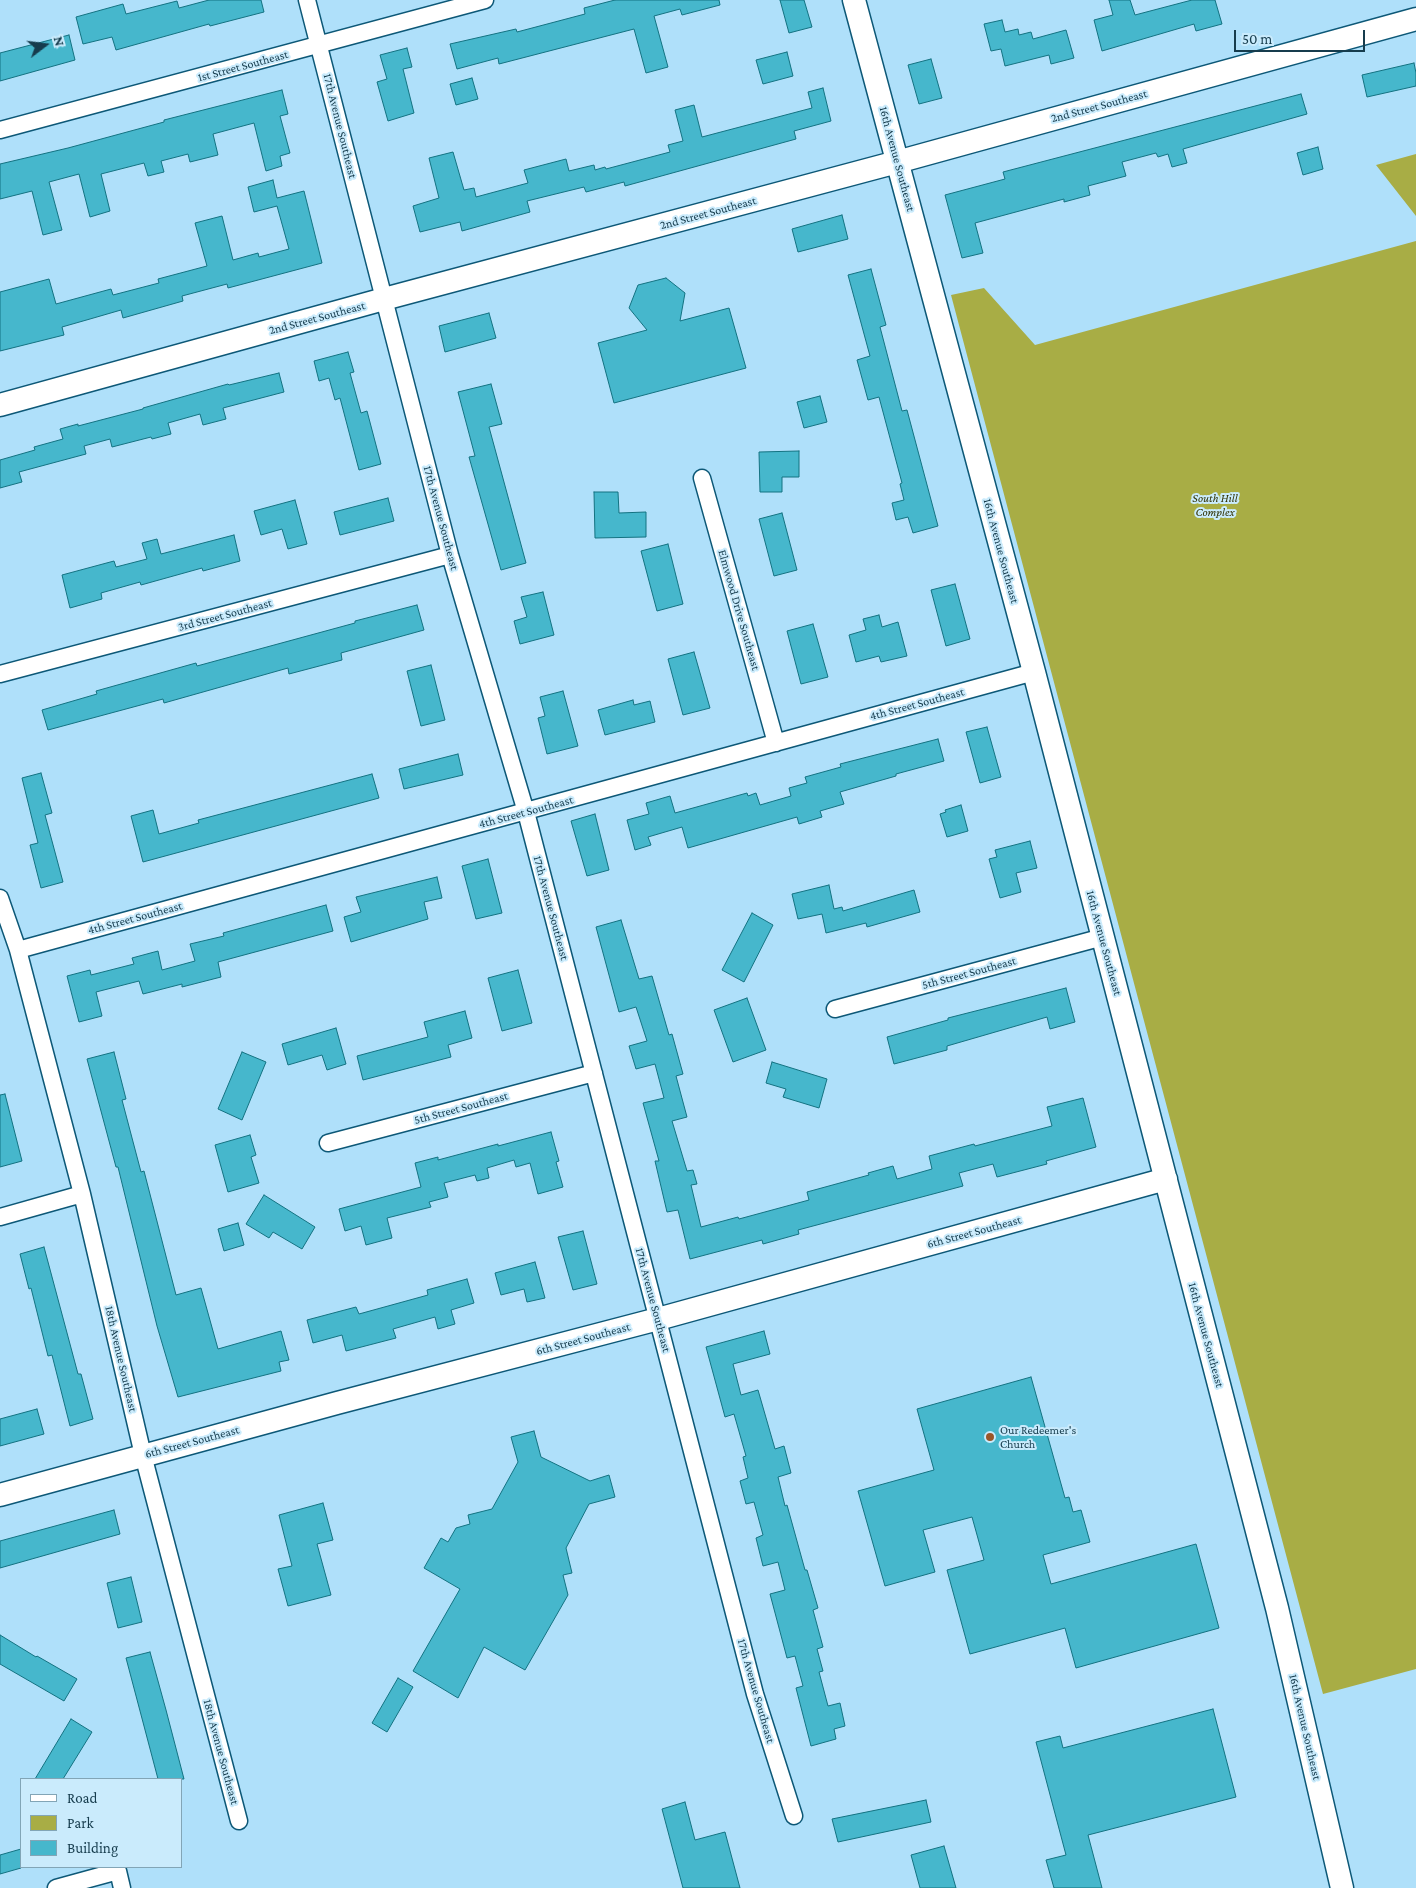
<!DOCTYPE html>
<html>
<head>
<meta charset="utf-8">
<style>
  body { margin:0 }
  #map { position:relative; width:1416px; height:1888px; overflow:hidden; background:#afe0fa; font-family:"Crimson Pro",serif }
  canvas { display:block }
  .legend { position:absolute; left:20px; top:1778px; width:162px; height:90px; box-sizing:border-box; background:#caebfc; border:1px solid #82a5b6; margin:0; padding:6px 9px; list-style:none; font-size:15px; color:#163c4d }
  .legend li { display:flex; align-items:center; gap:10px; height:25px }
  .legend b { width:25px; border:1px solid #82a5b6 }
  .north { position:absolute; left:20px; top:20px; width:50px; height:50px; -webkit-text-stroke:4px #caebfc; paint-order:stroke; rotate:75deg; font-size:14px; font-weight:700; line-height:20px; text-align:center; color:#163c4d }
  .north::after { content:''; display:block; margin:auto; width:18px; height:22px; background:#163c4d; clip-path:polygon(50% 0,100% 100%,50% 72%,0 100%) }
  .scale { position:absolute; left:1234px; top:30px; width:131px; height:22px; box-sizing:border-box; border:2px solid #163c4d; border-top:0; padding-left:6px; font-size:15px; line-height:18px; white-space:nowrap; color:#163c4d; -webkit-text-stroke:4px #caebfc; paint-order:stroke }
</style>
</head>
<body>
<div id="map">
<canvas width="1416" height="1888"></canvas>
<ul class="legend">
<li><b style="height:6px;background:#fff"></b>Road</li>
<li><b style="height:14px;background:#a8ad45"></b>Park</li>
<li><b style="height:14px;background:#46b7cc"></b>Building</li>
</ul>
<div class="north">N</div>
<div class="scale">50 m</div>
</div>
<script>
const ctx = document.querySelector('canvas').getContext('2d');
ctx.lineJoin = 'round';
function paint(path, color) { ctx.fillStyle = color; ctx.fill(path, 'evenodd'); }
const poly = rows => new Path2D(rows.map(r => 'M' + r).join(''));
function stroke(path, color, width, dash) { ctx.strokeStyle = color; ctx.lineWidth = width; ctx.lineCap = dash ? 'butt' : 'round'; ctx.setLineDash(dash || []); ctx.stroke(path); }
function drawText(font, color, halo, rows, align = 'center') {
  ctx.font = font + ' "Crimson Pro",serif'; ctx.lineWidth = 4; ctx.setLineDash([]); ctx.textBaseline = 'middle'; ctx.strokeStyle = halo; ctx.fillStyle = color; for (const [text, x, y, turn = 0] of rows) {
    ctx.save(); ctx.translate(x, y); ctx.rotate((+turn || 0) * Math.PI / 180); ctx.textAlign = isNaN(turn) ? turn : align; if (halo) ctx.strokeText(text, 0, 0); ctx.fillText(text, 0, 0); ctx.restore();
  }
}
paint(poly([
  [1416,154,1416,216,1376,165],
  [1416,241,1416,1669,1323,1694,951,295,984,288,1035,345]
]), '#a8ad45');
const building = poly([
  [209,0,261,0,264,12,210,26,209,24,116,50,112,37,83,44,76,17,123,4,126,14,177,1,179,8,209,0],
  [615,0,719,0,720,5,682,15,680,9,654,16,668,67,646,73,634,29,499,64,498,58,457,69,450,44,516,29,517,32,585,14,584,8,615,0],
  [780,0,804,0,812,27,789,33,780,0],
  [1109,0,1130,0,1135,15,1192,0,1215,0,1222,24,1196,31,1194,24,1102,51,1094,20,1113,15,1109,0],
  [1002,20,1005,32,1018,29,1019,35,1031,32,1033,39,1066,30,1074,58,1051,64,1049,55,1005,66,1001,49,991,51,984,24,1002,20],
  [69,35,75,60,0,81,0,53,69,35],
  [407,48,412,67,403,69,414,113,388,121,377,82,387,79,380,55,407,48],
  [787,52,793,76,763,84,756,60,787,52],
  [931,59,942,98,919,104,908,65,931,59],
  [1414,63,1416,73,1416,86,1367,97,1362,75,1414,63],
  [472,78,478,99,456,105,450,84,472,78],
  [823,88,831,121,794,131,796,139,625,186,624,182,586,192,584,187,527,201,530,212,462,231,460,222,420,232,413,206,439,198,429,158,453,152,464,190,474,188,476,197,528,183,524,170,566,159,569,171,594,165,595,170,605,167,606,169,670,152,668,145,683,141,675,110,694,105,702,137,812,108,808,92,823,88],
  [282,90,288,114,280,116,290,153,280,156,282,166,266,171,254,123,213,134,218,155,190,162,188,154,161,161,164,172,148,176,144,163,101,174,110,211,90,217,79,174,49,182,62,230,43,235,32,191,0,199,0,164,68,148,164,122,164,120,282,90],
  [1301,94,1307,114,1183,149,1187,163,1172,167,1168,154,1158,157,1156,153,1122,162,1126,176,1088,186,1090,195,1064,202,1064,199,975,223,983,253,962,258,945,195,1005,179,1003,172,1301,94],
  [1318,147,1323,169,1303,175,1297,153,1318,147],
  [273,180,277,198,304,191,322,263,228,288,227,284,182,296,183,301,123,318,121,310,90,319,62,327,64,335,0,351,0,292,49,279,56,304,111,289,113,295,159,283,158,279,207,266,195,223,222,216,233,260,258,253,259,257,289,249,277,206,254,212,248,187,273,180],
  [842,215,848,239,798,252,792,229,842,215],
  [871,269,886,325,880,327,902,411,907,410,938,526,913,533,908,517,896,520,892,503,904,500,900,484,902,483,879,397,868,400,857,360,870,356,848,275,871,269],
  [666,278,685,293,680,321,729,308,746,368,614,403,598,343,647,330,629,308,638,285,666,278],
  [489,313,496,338,445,352,439,326,489,313],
  [348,352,354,372,350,373,361,413,367,411,381,464,359,470,340,398,335,400,329,378,319,381,314,361,348,352],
  [279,373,284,392,223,408,226,419,203,425,200,414,168,423,171,434,152,439,151,437,112,447,110,439,84,446,86,454,19,472,22,482,0,488,0,460,35,450,34,447,63,439,60,429,78,424,78,426,143,409,143,408,228,384,229,385,279,373],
  [491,384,502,424,489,427,526,563,501,570,469,457,475,456,458,392,491,384],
  [820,396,827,422,804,428,797,402,820,396],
  [799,451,799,477,782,477,782,492,760,492,759,452,799,451],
  [594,492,618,492,619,513,646,512,646,537,595,538,594,492],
  [388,498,394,521,340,535,334,512,388,498],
  [295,500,307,544,288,549,282,529,261,535,254,511,295,500],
  [782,513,797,570,774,576,759,519,782,513],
  [234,535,240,561,203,571,202,568,141,585,140,582,101,593,102,599,70,608,62,575,114,561,116,567,147,559,142,543,157,539,161,554,234,535],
  [668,544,683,604,657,611,641,551,668,544],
  [955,584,970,639,946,646,931,590,955,584],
  [543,592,554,635,520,644,514,621,527,617,521,597,543,592],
  [417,605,424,630,341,653,342,660,289,674,288,668,164,703,163,699,48,730,42,710,97,694,96,691,196,663,197,666,355,623,355,621,417,605],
  [879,615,882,627,898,622,907,656,881,662,879,656,856,662,849,635,866,630,863,619,879,615],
  [813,624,828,677,801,684,787,631,813,624],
  [694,652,710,708,683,715,668,659,694,652],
  [431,665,445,720,421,726,407,671,431,665],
  [563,691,578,746,547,754,538,718,545,716,540,697,563,691],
  [633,700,634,705,650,701,655,722,605,735,598,710,633,700],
  [987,727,1001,777,980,783,966,732,987,727],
  [938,739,944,761,896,774,896,776,840,792,844,804,820,811,822,817,799,824,797,817,688,848,682,827,648,837,651,845,635,850,627,820,649,814,646,803,670,796,675,813,747,793,748,796,756,793,760,805,791,796,789,788,807,783,805,777,841,767,840,764,938,739],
  [458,754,463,775,404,789,399,769,458,754],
  [41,773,52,813,45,815,63,882,41,888,30,845,38,843,22,778,41,773],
  [372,774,379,798,143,862,131,816,153,810,159,834,199,823,198,820,372,774],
  [961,805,968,831,947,837,940,814,946,812,945,810,961,805],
  [595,814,609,870,587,876,571,821,595,814],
  [1030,841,1037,868,1016,873,1021,892,1000,898,989,859,997,857,995,850,1030,841],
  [488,859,502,913,476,919,462,866,488,859],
  [437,877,442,898,424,902,428,919,351,942,344,917,361,912,356,897,437,877],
  [829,885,834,909,842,907,843,911,914,890,920,912,867,927,866,923,826,933,822,914,798,919,792,894,829,885],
  [326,905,333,931,218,962,221,977,182,987,182,984,143,994,139,981,96,992,102,1016,79,1022,67,976,90,970,91,975,134,964,132,958,158,951,162,970,195,961,190,944,224,936,223,933,326,905],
  [752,913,773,925,744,982,722,970,752,913],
  [621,920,639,979,652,976,669,1035,672,1034,683,1074,676,1076,687,1117,672,1121,687,1171,693,1170,697,1184,691,1185,701,1227,738,1217,739,1219,809,1200,807,1192,869,1175,868,1173,893,1166,897,1179,932,1169,929,1156,974,1144,975,1146,1052,1126,1047,1107,1083,1098,1096,1147,1046,1161,1047,1164,997,1177,993,1164,959,1173,963,1186,798,1230,799,1234,763,1244,762,1240,690,1259,678,1210,667,1212,655,1161,659,1161,643,1103,664,1098,655,1064,636,1069,629,1046,647,1041,636,1007,619,1012,596,927,621,920],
  [518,970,532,1023,502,1031,488,978,518,970],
  [1066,988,1075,1022,1050,1029,1047,1017,947,1046,947,1050,894,1064,887,1037,948,1020,948,1018,1066,988],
  [747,998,766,1050,733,1062,714,1010,747,998],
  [465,1011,472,1038,448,1045,451,1057,363,1080,357,1056,428,1037,424,1022,465,1011],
  [336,1028,346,1064,327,1070,322,1055,288,1065,282,1044,336,1028],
  [114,1052,126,1099,122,1100,141,1172,144,1171,176,1295,201,1288,218,1349,281,1331,289,1360,279,1362,281,1371,178,1397,157,1326,118,1167,116,1167,87,1059,114,1052],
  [242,1052,266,1062,242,1120,218,1109,242,1052],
  [772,1062,827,1079,819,1108,783,1097,786,1089,766,1083,772,1062],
  [5,1094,22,1161,0,1167,0,1095,5,1094],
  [551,1132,559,1161,556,1162,563,1187,538,1194,530,1163,516,1167,514,1160,487,1168,489,1178,477,1181,475,1175,444,1183,448,1197,429,1202,431,1207,387,1218,392,1238,366,1245,361,1226,345,1231,339,1209,421,1187,415,1163,438,1157,438,1160,498,1144,498,1146,551,1132],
  [250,1135,256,1155,251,1157,259,1183,228,1192,215,1145,250,1135],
  [264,1195,315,1227,302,1249,273,1232,269,1238,246,1224,264,1195],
  [238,1223,244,1245,224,1251,218,1229,238,1223],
  [583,1231,597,1284,573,1290,558,1237,583,1231],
  [44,1247,78,1374,81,1374,93,1419,70,1426,52,1355,48,1356,31,1288,29,1289,20,1254,44,1247],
  [535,1262,545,1298,527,1302,524,1289,501,1295,495,1273,535,1262],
  [467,1279,474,1303,451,1310,455,1324,438,1329,435,1317,393,1329,396,1338,346,1351,342,1335,313,1343,307,1320,356,1307,359,1314,428,1295,427,1290,467,1279],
  [764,1331,770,1354,733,1364,741,1395,758,1390,775,1449,784,1446,791,1473,778,1477,785,1506,787,1505,805,1570,807,1570,818,1608,813,1610,823,1647,817,1649,823,1671,819,1672,828,1706,840,1703,845,1726,834,1729,836,1739,811,1746,796,1688,803,1686,795,1656,787,1658,770,1594,785,1590,778,1562,763,1566,756,1538,763,1535,754,1502,746,1504,740,1481,748,1478,743,1457,746,1456,734,1414,725,1417,706,1347,764,1331],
  [1031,1377,1065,1498,1069,1497,1073,1512,1081,1510,1090,1542,1043,1555,1051,1584,1196,1544,1219,1628,1076,1668,1065,1628,970,1654,947,1570,984,1560,972,1517,923,1530,935,1572,885,1586,858,1491,934,1470,917,1409,1031,1377],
  [37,1409,44,1434,0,1446,0,1419,37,1409],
  [534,1431,541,1457,590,1481,609,1475,615,1497,589,1504,566,1548,572,1573,563,1575,568,1595,525,1670,484,1647,458,1698,413,1671,460,1589,424,1568,441,1538,448,1542,456,1528,470,1524,468,1515,492,1509,518,1462,511,1437,534,1431],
  [323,1503,333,1540,317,1544,331,1595,288,1606,278,1569,292,1566,279,1515,323,1503],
  [114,1510,120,1534,0,1568,0,1541,114,1510],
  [131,1577,142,1622,118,1628,107,1583,131,1577],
  [0,1635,36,1657,37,1656,77,1679,64,1701,0,1664,0,1635],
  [150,1652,166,1710,184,1779,158,1779,126,1658,150,1652],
  [398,1678,413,1687,387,1732,372,1723,398,1678],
  [1213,1709,1236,1797,1088,1835,1102,1888,1054,1888,1046,1860,1066,1855,1036,1742,1060,1736,1063,1748,1213,1709],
  [71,1719,92,1732,63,1779,35,1779,71,1719],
  [926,1800,931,1822,838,1842,832,1819,926,1800],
  [685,1802,695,1840,725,1832,740,1888,683,1888,662,1809,685,1802],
  [944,1846,956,1888,920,1888,911,1855,944,1846],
  [21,1849,21,1868,0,1874,0,1855,21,1849]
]);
paint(building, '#46b7cc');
stroke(building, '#137281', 1);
const street = poly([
  [307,0,450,555,526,812,755,1694,794,1816],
  [0,130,485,0],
  [702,478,776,743],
  [0,674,450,555],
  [0,898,18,950,82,1194,143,1455,239,1821],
  [18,950,1034,672],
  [835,1009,1103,937],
  [328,1143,594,1073],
  [0,1217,82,1194],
  [56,1888,118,1871,122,1888]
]);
const secondary = poly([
  [854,0,1034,672,1277,1608,1342,1888],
  [0,405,384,299,897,162,1416,19],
  [0,1495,337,1403,658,1319,1166,1179]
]);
stroke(street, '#0d5877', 19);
stroke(secondary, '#0d5877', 25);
stroke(street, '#fff', 16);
stroke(secondary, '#fff', 22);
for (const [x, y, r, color] of [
  [990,1437,5,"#9a5629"]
]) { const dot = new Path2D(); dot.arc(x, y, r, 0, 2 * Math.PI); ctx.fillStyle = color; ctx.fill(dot); stroke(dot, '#caebfc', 2); }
drawText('12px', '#163c4d', '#caebfc', [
  ["1st Street Southeast",243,66,-15],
  ["2nd Street Southeast",1099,106,-15],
  ["17th Avenue Southeast",340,126,76],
  ["16th Avenue Southeast",897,159,75],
  ["2nd Street Southeast",708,213,-15],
  ["2nd Street Southeast",317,318,-15],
  ["17th Avenue Southeast",441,518,75],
  ["16th Avenue Southeast",1001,551,75],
  ["Elmwood Drive Southeast",739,610,74],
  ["3rd Street Southeast",225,615,-15],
  ["4th Street Southeast",917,704,-15],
  ["4th Street Southeast",526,812,-15],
  ["17th Avenue Southeast",551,908,75],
  ["4th Street Southeast",135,918,-15],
  ["16th Avenue Southeast",1104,943,75],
  ["5th Street Southeast",969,973,-15],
  ["5th Street Southeast",461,1108,-15],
  ["6th Street Southeast",974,1232,-15],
  ["17th Avenue Southeast",653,1300,75],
  ["16th Avenue Southeast",1206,1335,75],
  ["6th Street Southeast",583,1339,-15],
  ["18th Avenue Southeast",121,1359,77],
  ["6th Street Southeast",192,1442,-15],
  ["17th Avenue Southeast",756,1691,74],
  ["16th Avenue Southeast",1305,1727,77],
  ["18th Avenue Southeast",221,1752,75]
]);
drawText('italic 12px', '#313203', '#caebfc', [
  ["South Hill",1215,498],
  ["Complex",1215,512]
]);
drawText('12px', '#163c4d', '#caebfc', [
  ["Our Redeemer's",1000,1430],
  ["Church",1000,1444]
], 'left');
</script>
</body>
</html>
